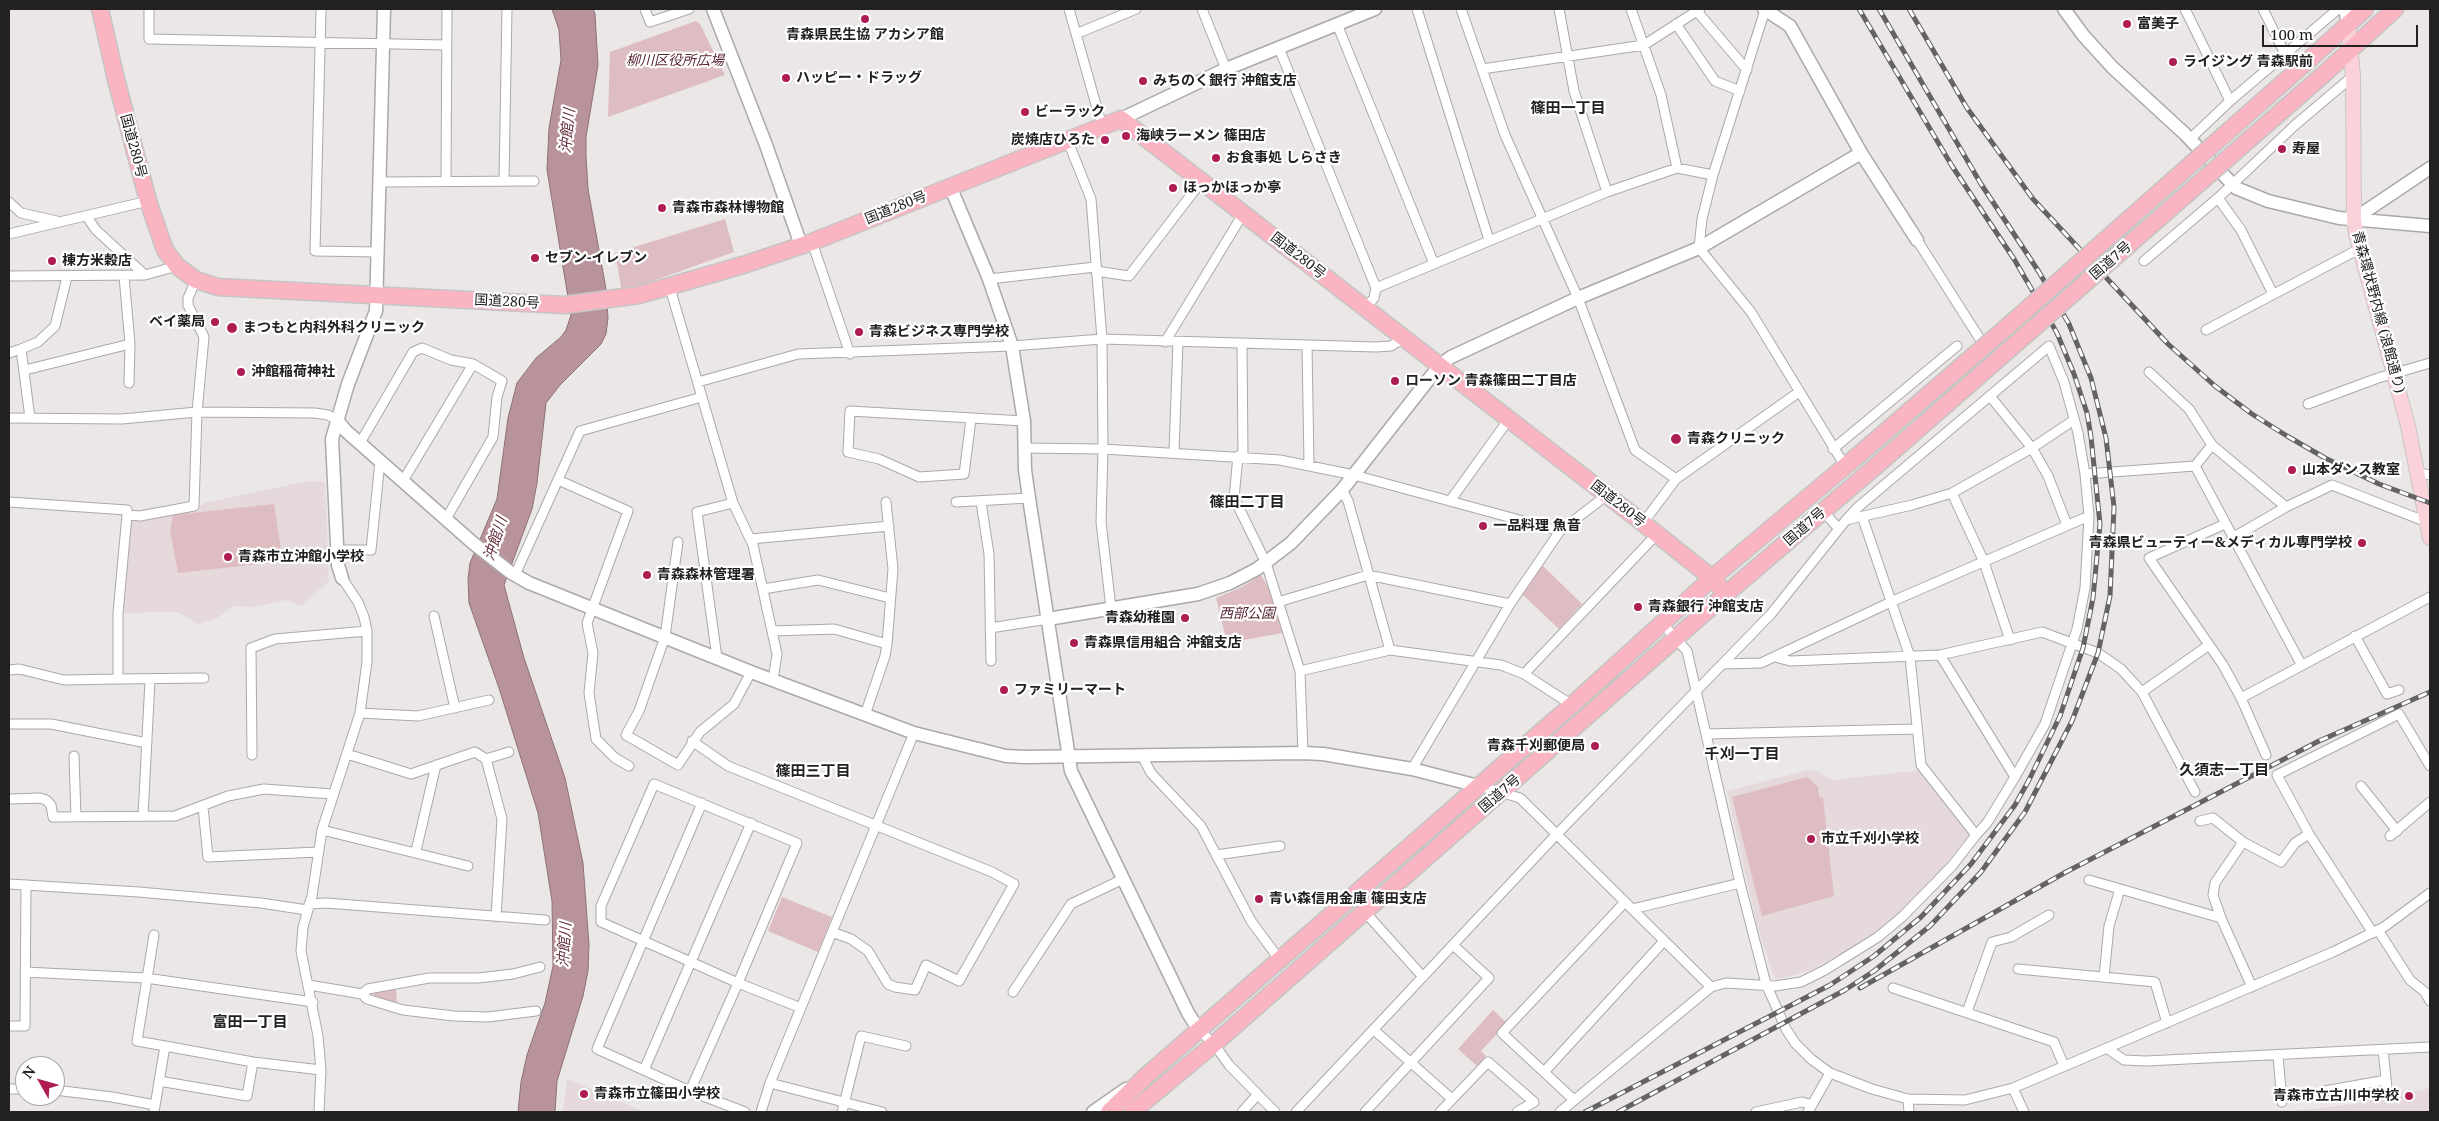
<!DOCTYPE html>
<html>
<head>
<meta charset="utf-8">
<style>
  body { margin:0 }
  #map { position:relative; width:2439px; height:1121px; overflow:hidden; background:#ebe7e7; font-family:"Noto Serif",serif }
  canvas { display:block }
  .frame { position:absolute; inset:0; border:10px solid #222021; pointer-events:none }
  .north { position:absolute; left:15px; top:1056px; width:50px; height:50px; box-sizing:border-box; background:#fff; border:1px solid #a7a6a6; border-radius:50%; rotate:308deg; font-size:14px; font-weight:700; line-height:20px; text-align:center; color:#222021 }
  .north::after { content:''; display:block; margin:auto; width:18px; height:22px; background:#ad1c52; clip-path:polygon(50% 0,100% 100%,50% 72%,0 100%) }
  .scale { position:absolute; left:2262px; top:25px; width:156px; height:22px; box-sizing:border-box; border:2px solid #222021; border-top:0; padding-left:6px; font-size:15px; line-height:18px; white-space:nowrap; color:#222021; -webkit-text-stroke:4px #fff; paint-order:stroke }
</style>
</head>
<body>
<div id="map">
<canvas width="2439" height="1121"></canvas>
<div class="frame"></div>
<div class="north">N</div>
<div class="scale">100 m</div>
</div>
<script>
const ctx = document.querySelector('canvas').getContext('2d');
ctx.lineJoin = 'round';
function paint(path, color) { ctx.fillStyle = color; ctx.fill(path, 'evenodd'); }
const poly = rows => new Path2D(rows.map(r => 'M' + r).join(''));
function stroke(path, color, width, dash) { ctx.strokeStyle = color; ctx.lineWidth = width; ctx.lineCap = dash ? 'butt' : 'round'; ctx.setLineDash(dash || []); ctx.stroke(path); }
function drawText(font, color, halo, rows, align = 'center') {
  ctx.font = font + ' "Noto Serif","Noto Sans JP",serif'; ctx.lineWidth = 4.5; ctx.setLineDash([]); ctx.textBaseline = 'middle'; ctx.strokeStyle = halo; ctx.fillStyle = color; for (const [text, x, y, turn = 0] of rows) {
    ctx.save(); ctx.translate(x, y); ctx.rotate((+turn || 0) * Math.PI / 180); ctx.textAlign = isNaN(turn) ? turn : align; if (halo) ctx.strokeText(text, 0, 0); ctx.fillText(text, 0, 0); ctx.restore();
  }
}
paint(poly([
  [309,481,325,482,329,581,302,606,285,600,254,607,233,606,217,618,198,624,178,612,122,613,129,522,199,509,203,503],
  [1808,770,1817,771,1832,780,1921,770,1971,832,1938,874,1898,914,1857,946,1808,971,1775,980,1757,925,1727,791],
  [567,1079,645,1112,563,1112],
  [2430,1088,2430,1112,2282,1112,2346,1105]
]), '#e5d9db');
paint(poly([
  [696,21,700,24,725,75,608,117,610,52],
  [725,219,734,252,622,292,615,253],
  [274,504,282,557,277,562,178,573,170,530,173,515],
  [1542,565,1582,604,1559,629,1522,594],
  [1261,575,1269,589,1282,633,1227,643,1216,598,1242,587],
  [1807,777,1818,787,1819,797,1823,798,1834,896,1762,916,1732,797],
  [782,897,832,917,818,952,768,931],
  [396,988,397,1003,374,997,373,990],
  [1493,1010,1507,1023,1481,1051,1486,1056,1477,1066,1458,1049]
]), '#debdc2');
const water = poly([
  [552,9,593,9,595,14,598,65,586,137,586,156,588,189,606,289,608,318,606,334,601,344,560,385,546,403,537,483,532,509,504,585,524,658,565,778,583,863,589,945,588,971,583,996,557,1081,555,1112,518,1112,521,1082,527,1055,545,1003,553,966,552,901,538,813,499,688,469,603,468,579,470,563,497,499,508,418,517,383,536,358,561,337,566,330,571,315,547,170,549,128,561,60,559,30,552,9]
]);
paint(water, '#b9939a');
stroke(water, '#8c7076', 1);
const street = poly([
  [149,9,149,39,446,45],
  [321,9,315,251,378,252],
  [645,9,650,22,689,9],
  [1069,9,1102,126],
  [1202,9,1226,69],
  [1417,9,1489,240],
  [1461,9,1505,135,1578,298,1635,450,1676,479],
  [1559,9,1574,91,1607,192],
  [1631,9,1661,95,1677,168],
  [1695,9,1747,70],
  [2185,9,2230,101],
  [2263,9,2285,54],
  [1765,10,1713,175,1702,219,1699,248,1751,312,1845,466],
  [1337,24,1434,264],
  [1676,24,1715,81,1740,91],
  [1076,34,1136,9],
  [1279,48,1376,288,1374,298,1365,309],
  [1482,69,1644,45,1700,9],
  [1067,139,1091,199,1102,339,1103,449,1101,522,1111,608],
  [2190,139,2230,101,2338,9],
  [446,181,447,9],
  [504,181,507,9],
  [379,182,534,181],
  [2218,198,2241,230,2273,294],
  [9,202,21,213,57,221],
  [87,217,96,230,145,275],
  [9,234,148,201],
  [1917,240,1985,347],
  [812,242,850,354],
  [2144,261,2218,198,2294,126,2353,76],
  [1096,271,1129,276,1201,182],
  [9,276,145,275,177,266],
  [124,276,130,344],
  [989,279,1095,267],
  [670,288,733,503,753,545,777,654,773,680],
  [1376,288,1607,192,1677,168,1713,175],
  [2206,330,2359,249],
  [1165,342,1243,214],
  [1242,344,1243,457],
  [1307,345,1309,465],
  [21,349,38,342,55,326,67,277],
  [9,353,21,349,30,418],
  [25,370,130,344,129,383],
  [2149,372,2189,409,2212,445],
  [698,382,798,354,1012,346,1102,339,1376,347,1391,346,1404,338],
  [1990,396,2032,448,2048,476,2067,525],
  [2308,404,2378,378,2430,363],
  [9,418,122,419,197,412,315,413,328,415,337,420],
  [971,419,964,474,919,477,879,459,848,452,850,411,1024,421],
  [360,443,413,352,422,348,451,360,473,364,502,381,497,397,493,437,446,519],
  [1024,448,1103,449,1280,460,1354,475,1560,531],
  [1833,449,1957,346],
  [1174,452,1178,342],
  [1238,456,1234,498,1266,563,1300,671,1303,753],
  [2195,466,2212,445,2286,507],
  [2419,473,2430,475],
  [2085,474,2195,466,2301,664],
  [558,480,628,511,587,623,593,653,589,693,596,739,615,758,629,766],
  [403,481,473,364],
  [1342,490,1348,501,1390,650],
  [1952,493,1984,562,2010,640],
  [1450,501,1509,419],
  [9,502,127,510,127,515],
  [956,502,1029,498],
  [981,502,989,554,991,661],
  [1823,511,1839,529],
  [1862,516,1910,657,1921,765,1976,835,1987,823,2015,777],
  [1643,523,1676,479,1799,392],
  [2225,524,2149,558,2223,665,2241,698,2430,597],
  [2232,538,2286,507,2332,485,2427,522],
  [751,539,889,526],
  [678,542,665,637,639,711,626,735,678,765,700,732,734,704,751,672],
  [338,550,371,550,380,461],
  [515,575,580,431,702,397],
  [763,589,818,580,890,598],
  [1278,602,1368,575,1510,604],
  [434,616,455,708],
  [1662,623,1687,651,1740,883,1766,984,1786,1029,1795,1043,1811,1059,1830,1073],
  [990,628,1048,619],
  [773,631,834,629,887,644],
  [2355,636,2387,694,2399,690],
  [1940,655,2015,777,2045,724,2077,629,2085,588,2089,516],
  [1775,657,1790,661,1940,655,2042,632,2098,653,2121,669,2142,692,2195,792],
  [717,658,697,512,733,503],
  [1724,664,1761,663,1893,601,2089,516,2085,474,2078,433,2064,382,2049,346,1857,508,1846,520],
  [9,670,19,669,64,680,118,679,118,613,127,515,140,516,194,506,197,412,204,337,188,305,188,298,196,280],
  [1300,671,1390,650,1501,665,1524,674,1572,705],
  [1524,674,1657,534],
  [118,679,204,678],
  [2142,692,2209,645],
  [2241,698,2266,755],
  [360,713,418,716,489,700],
  [865,715,885,656,887,644,893,569,886,502],
  [9,724,51,724,147,743],
  [1707,734,1917,729],
  [692,741,728,766,992,872,1014,884,959,981,926,965,915,990,895,987,888,984,868,951,851,939,832,932],
  [347,754,411,774,475,752,486,759,502,819,496,917],
  [252,755,251,648,275,639,367,631],
  [74,756,76,817],
  [1142,756,1151,773,1201,826,1251,921,1279,959],
  [486,759,509,752],
  [1412,769,1510,604,1560,531,1607,495],
  [1479,786,1520,798,1711,987,1726,983,1775,986,1801,982,1825,970,1878,937,1902,917,1952,866,1976,835],
  [2361,786,2397,831],
  [9,799,40,798,46,800,51,805,53,817,175,816,228,796,264,789,332,794],
  [702,803,597,1049,690,1091,745,1112],
  [203,807,208,857,318,852],
  [143,816,150,680],
  [2200,821,2213,818,2243,842],
  [322,830,468,866],
  [2390,836,2430,802],
  [416,851,436,765],
  [1216,855,1280,846],
  [2089,880,2221,918,2252,987],
  [9,884,139,892,261,903,307,910],
  [309,904,326,903,545,920],
  [1632,909,1740,883],
  [1365,912,1423,977],
  [2221,918,2213,895,2215,883,2243,842,2281,862,2295,843,2309,834],
  [2378,930,2410,980,2425,992,2430,1001],
  [2373,933,2309,834,2277,775,2399,714,2430,766],
  [154,935,137,1041,165,1046],
  [2018,969,2155,982,2167,1023],
  [25,972,146,978,313,1002],
  [2104,977,2109,926,2120,889],
  [309,985,362,994,367,999,403,1010,454,1016,488,1017,536,1011],
  [1893,988,2054,1042,2064,1066],
  [1013,992,1071,904,1123,879],
  [362,994,368,989,429,978,478,978,513,974,540,967],
  [1967,1012,1992,942,2011,937,2049,915],
  [9,1026,25,1026,26,885],
  [1199,1030,1214,1044,1229,1065,1275,1112],
  [1374,1030,1452,1099],
  [2108,1049,2124,1060,2146,1061,2430,1047],
  [2383,1050,2387,1088],
  [2278,1055,2282,1102],
  [644,1070,751,823],
  [1545,1071,1664,941],
  [159,1081,247,1096,253,1062],
  [770,1083,882,1112],
  [2013,1088,2024,1112],
  [9,1089,25,1089],
  [55,1090,112,1097,155,1105],
  [690,1091,738,983,797,843,654,784,601,906,601,922,738,983,801,1008],
  [2325,1091,2386,1080],
  [1908,1099,1909,1112],
  [1574,1100,1502,1033,1625,902],
  [154,1112,165,1046,253,1062,321,1070],
  [319,1112,321,1070,318,1036,301,951,303,927,312,896,322,830,360,713,367,662,367,631,364,617,358,602,342,578],
  [761,1112,770,1083,914,733],
  [842,1112,861,1036,906,1046],
  [1242,1112,1258,1094],
  [1296,1112,1556,835,1771,614,1846,520,1912,505,1952,493,2032,448,2074,420],
  [1365,1112,1489,978,1453,945],
  [1440,1112,1488,1062,1534,1102,1517,1112],
  [1560,1112,1711,987],
  [1756,1112,1802,1102,1812,1105],
  [1808,1112,1830,1073,1872,1089,1908,1099,1965,1100,2013,1088,2333,952,2384,927,2430,893]
]);
const secondary = poly([
  [713,9,766,145,801,245],
  [1764,9,1790,26,1861,153,1917,240],
  [2064,9,2083,35,2112,67,2185,134,2236,188,2268,201,2339,218,2430,226],
  [2345,9,2348,24],
  [1121,119,1226,69,1375,9],
  [950,186,989,279,1012,346,1024,421,1025,470,1029,498,1071,771,1188,1013,1199,1030],
  [2354,219,2430,168],
  [337,420,346,431,473,543,510,572,529,583,751,672,914,733,1006,756,1025,757,1303,753,1323,754,1412,769,1478,786],
  [342,578,338,565,332,439,348,384,376,311,384,9],
  [1048,619,1198,594,1230,583,1257,569,1291,543,1342,490,1440,365,1451,357,1578,298,1699,248,1861,153],
  [1093,1112,1126,1089]
]);
const primary = poly([
  [2348,24,2353,76,2354,219,2356,234,2408,426,2430,538]
]);
const highway = poly([
  [100,9,116,79,148,201,165,250,177,266,196,280,218,287,564,305,639,295,743,265,812,242,1121,119,1643,523,1712,578,1726,594],
  [2311,58,2365,9],
  [2324,74,2395,9],
  [1109,1112,1145,1077,1572,705,1712,578,1855,458],
  [1132,1112,1214,1044,1726,594,1869,472]
]);
stroke(street, '#aca8a9', 11);
stroke(secondary, '#aca8a9', 15);
stroke(primary, '#c6c5c5', 16);
stroke(highway, '#c6c5c5', 19);
stroke(street, '#fff', 9);
stroke(secondary, '#fff', 12);
stroke(primary, '#fcd2da', 14);
stroke(highway, '#fab4c2', 16);
const rail = poly([
  [1909,9,1967,108,2033,199,2168,344,2215,386,2252,414,2287,436,2325,458,2379,484,2430,503],
  [1860,988,2066,872,2319,741,2430,692],
  [1585,1112,1830,985,1874,956,1921,917,1971,864,2015,805,2029,780,2060,716,2083,648,2093,598,2100,524,2091,437,2087,413,2074,374,2057,333,2014,259,1952,166,1859,9],
  [1618,1112,1845,990,1874,971,1930,926,1981,872,2025,812,2072,721,2098,653,2110,596,2114,507,2106,438,2091,378,2069,324,2039,272,1981,184,1879,9]
]);
stroke(rail, '#646262', 5);
stroke(rail, '#fff', 3, [9]);
const highwayBridge = poly([
  [1855,458,2016,319,2311,58],
  [1869,472,2324,74]
]);
stroke(highwayBridge, '#c6c5c5', 19, []);
stroke(highwayBridge, '#fab4c2', 16);
for (const [x, y, r, color] of [
  [865,19,5,"#ad1c52"],
  [2127,24,5,"#ad1c52"],
  [2173,62,5,"#ad1c52"],
  [786,78,5,"#ad1c52"],
  [1143,81,5,"#ad1c52"],
  [1025,112,5,"#ad1c52"],
  [1126,136,5,"#ad1c52"],
  [1105,140,5,"#ad1c52"],
  [2282,149,5,"#ad1c52"],
  [1216,158,5,"#ad1c52"],
  [1173,188,5,"#ad1c52"],
  [662,208,5,"#ad1c52"],
  [535,258,5,"#ad1c52"],
  [52,261,5,"#ad1c52"],
  [215,322,5,"#ad1c52"],
  [232,328,6,"#ad1c52"],
  [859,332,5,"#ad1c52"],
  [241,372,5,"#ad1c52"],
  [1395,381,5,"#ad1c52"],
  [1676,439,6,"#ad1c52"],
  [2292,470,5,"#ad1c52"],
  [1483,526,5,"#ad1c52"],
  [2362,543,5,"#ad1c52"],
  [228,557,5,"#ad1c52"],
  [647,575,5,"#ad1c52"],
  [1638,607,5,"#ad1c52"],
  [1185,618,5,"#ad1c52"],
  [1074,643,5,"#ad1c52"],
  [1004,690,5,"#ad1c52"],
  [1595,746,5,"#ad1c52"],
  [1811,839,5,"#ad1c52"],
  [1259,899,5,"#ad1c52"],
  [584,1094,5,"#ad1c52"],
  [2409,1096,5,"#ad1c52"]
]) { const dot = new Path2D(); dot.arc(x, y, r, 0, 2 * Math.PI); ctx.fillStyle = color; ctx.fill(dot); stroke(dot, '#fff', 2); }
drawText('bold 14px', '#222021', '#fff', [
  ["富美子",2137,24],
  ["青森県民生協 アカシア館",865,35,"center"],
  ["ライジング 青森駅前",2183,62],
  ["ハッピー・ドラッグ",796,78],
  ["みちのく銀行 沖館支店",1153,81],
  ["ビーラック",1035,112],
  ["海峡ラーメン 篠田店",1136,136],
  ["炭焼店ひろた",1095,140,"right"],
  ["寿屋",2292,149],
  ["お食事処 しらさき",1226,158],
  ["ほっかほっか亭",1183,188],
  ["青森市森林博物館",672,208],
  ["セブン-イレブン",545,258],
  ["棟方米穀店",62,261],
  ["ベイ薬局",205,322,"right"],
  ["まつもと内科外科クリニック",243,328],
  ["青森ビジネス専門学校",869,332],
  ["沖館稲荷神社",251,372],
  ["ローソン 青森篠田二丁目店",1405,381],
  ["青森クリニック",1687,439],
  ["山本ダンス教室",2302,470],
  ["一品料理 魚音",1493,526],
  ["青森県ビューティー&メディカル専門学校",2352,543,"right"],
  ["青森市立沖館小学校",238,557],
  ["青森森林管理署",657,575],
  ["青森銀行 沖館支店",1648,607],
  ["青森幼稚園",1175,618,"right"],
  ["青森県信用組合 沖舘支店",1084,643],
  ["ファミリーマート",1014,690],
  ["青森千刈郵便局",1585,746,"right"],
  ["市立千刈小学校",1821,839],
  ["青い森信用金庫 篠田支店",1269,899],
  ["青森市立篠田小学校",594,1094],
  ["青森市立古川中学校",2399,1096,"right"]
], 'left');
drawText('italic 14px', '#5a2734', '#fff', [
  ["柳川区役所広場",675,61],
  ["西部公園",1247,614]
]);
drawText('14px', '#222021', '#fff', [
  ["国道280号",133,146,75],
  ["国道280号",896,208,-22],
  ["国道280号",1298,256,38],
  ["国道7号",2111,261,-41],
  ["国道280号",507,302,3],
  ["青森環状野内線 (浪館通り)",2378,312,75],
  ["国道280号",1618,504,38],
  ["国道7号",1805,527,-41],
  ["国道7号",1500,794,-41]
]);
drawText('bold 15px', '#222021', '#fff', [
  ["篠田一丁目",1568,109],
  ["篠田二丁目",1247,503],
  ["千刈一丁目",1742,755],
  ["久須志一丁目",2224,771],
  ["篠田三丁目",813,772],
  ["富田一丁目",250,1023]
]);
drawText('italic 15px', '#66323e', '#fff', [
  ["沖館川",568,131,-84],
  ["沖館川",496,539,-72],
  ["沖館川",565,945,-86]
]);
</script>
</body>
</html>
